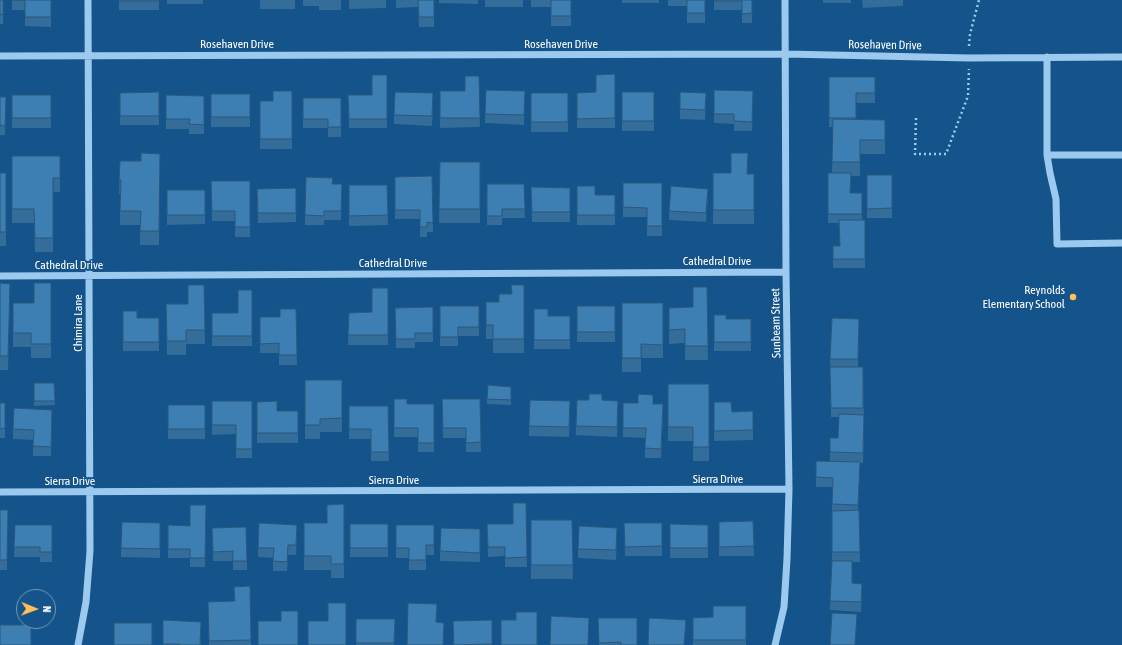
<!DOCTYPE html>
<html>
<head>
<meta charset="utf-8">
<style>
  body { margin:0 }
  #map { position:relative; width:1122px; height:645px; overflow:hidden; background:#14548a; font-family:"Asap Condensed",sans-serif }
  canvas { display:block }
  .north { position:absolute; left:16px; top:589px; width:40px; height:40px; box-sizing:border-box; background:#14548a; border:1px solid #7298b9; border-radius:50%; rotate:91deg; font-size:11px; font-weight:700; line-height:16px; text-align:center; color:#fff }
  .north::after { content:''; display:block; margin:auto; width:14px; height:18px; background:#ffbf5a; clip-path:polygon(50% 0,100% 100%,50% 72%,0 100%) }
</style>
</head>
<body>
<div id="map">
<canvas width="1122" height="645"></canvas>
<div class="north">N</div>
</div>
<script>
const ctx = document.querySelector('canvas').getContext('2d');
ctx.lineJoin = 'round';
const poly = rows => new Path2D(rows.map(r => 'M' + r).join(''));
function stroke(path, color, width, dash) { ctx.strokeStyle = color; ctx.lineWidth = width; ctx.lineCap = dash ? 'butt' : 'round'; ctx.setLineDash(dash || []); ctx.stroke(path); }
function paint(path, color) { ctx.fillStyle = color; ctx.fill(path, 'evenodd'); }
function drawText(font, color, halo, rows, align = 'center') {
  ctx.font = font + ' "Asap Condensed",sans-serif'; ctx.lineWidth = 4; ctx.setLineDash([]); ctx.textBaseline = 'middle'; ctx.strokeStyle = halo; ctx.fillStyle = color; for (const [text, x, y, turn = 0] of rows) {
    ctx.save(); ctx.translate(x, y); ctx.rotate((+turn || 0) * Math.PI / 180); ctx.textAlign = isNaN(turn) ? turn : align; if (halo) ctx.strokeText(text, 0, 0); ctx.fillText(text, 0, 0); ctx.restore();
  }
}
stroke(poly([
  [969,46,970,34,979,0],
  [916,118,915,154,946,154,968,96,969,69]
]), '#9ccaef', 2.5, [2, 3]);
stroke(poly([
  [0,56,786,54,969,58,1122,57],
  [1047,57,1047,155,1050,173,1056,199,1057,244,1122,243],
  [1047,155,1122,155],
  [0,276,786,272],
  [0,492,789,489],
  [78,645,86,602,90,551,88,0],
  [775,645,784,607,787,559,789,489,786,272,785,0]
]), '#9ccaef', 7);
paint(poly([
  [0,0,4,0,3,24,0,24],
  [12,0,51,0,51,27,25,26,25,10,12,10],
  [119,0,159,0,159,10,119,10],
  [167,0,203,0,203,4,167,4],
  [260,0,295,0,295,9,260,9],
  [303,0,341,0,341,10,319,10,319,6,303,6],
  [349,0,386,0,386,8,349,9],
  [396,0,434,0,434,27,419,27,418,7,396,8],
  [439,0,478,0,478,4,439,3],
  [485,0,523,0,523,7,485,7],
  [531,0,571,0,571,26,551,26,551,7,531,7],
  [622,0,659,0,659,3,622,3],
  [668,0,705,0,705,23,687,23,687,6,668,6],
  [714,0,752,0,752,23,742,23,742,10,714,10],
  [823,0,851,0,851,3,823,3],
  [862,0,903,0,903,6,863,8],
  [615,74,615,128,577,128,577,93,596,92],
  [387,75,387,128,349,128,348,95,372,95],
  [479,76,480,127,440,128,440,91,465,91],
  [829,77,875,77,875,103,856,103,856,120,885,120,885,154,860,154,860,176,850,176,850,193,862,193,862,220,865,220,865,268,833,268,833,246,840,246,839,223,828,223,828,173,832,173,833,127,829,127],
  [292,91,292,149,260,149,260,101,273,101],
  [525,91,524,125,485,123,485,114],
  [159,92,159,125,120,125,120,93],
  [622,92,654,92,654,131,622,131],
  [531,93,568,93,568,132,531,132],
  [211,94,250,94,250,127,211,127],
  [12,95,51,95,51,128,12,128],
  [166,95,204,96,204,134,189,134,189,129,166,129],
  [0,97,6,106,5,135,0,135],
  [303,98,341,98,341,137,328,137,328,128,303,128],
  [753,101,752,131,734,131,734,124,714,123,714,114],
  [706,102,705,120,680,119,680,109],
  [433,103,432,126,394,124,394,115],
  [160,154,159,245,140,245,140,225,120,225,120,194,119,194,120,161,141,161],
  [12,156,60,156,60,192,53,192,53,252,35,252,34,223,12,223],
  [440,162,480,162,480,223,439,223],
  [0,173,6,173,6,246,0,246],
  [713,173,754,174,754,224,713,224],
  [867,175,892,175,892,218,867,218],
  [432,176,433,232,427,232,427,237,420,237,420,219,395,219,395,177],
  [211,181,250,181,250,237,235,237,235,221,212,221],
  [623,183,662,183,662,236,647,236,647,217,623,217],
  [333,184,342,184,341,220,324,220,324,225,305,225,305,215],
  [487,184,524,184,525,218,502,218,502,225,487,225],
  [349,185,387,185,388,225,349,226],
  [577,186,595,195,615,195,615,225,577,225],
  [531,187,570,188,570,222,532,222],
  [296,188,296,222,258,223,257,189],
  [167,190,205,190,205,224,167,225],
  [708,198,706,222,669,220,669,211],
  [0,283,10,298,8,370,0,370],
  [51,283,51,358,31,358,31,347,13,347,13,303,34,303],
  [204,285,205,344,186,344,186,355,167,355,166,304,188,304],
  [524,285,524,353,493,353,493,339,486,339,486,302,499,302],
  [707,287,708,360,685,360,685,343,669,344,669,308,693,307],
  [388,288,388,345,348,345,349,313,372,312],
  [252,290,252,346,212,346,212,313,238,313],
  [622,303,663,303,663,358,641,358,641,372,622,372],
  [440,306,479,306,479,336,458,336,458,346,440,346],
  [577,306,615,306,615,342,577,342],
  [433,307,433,342,415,342,415,348,396,348,395,308],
  [296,309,297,365,279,365,279,353,260,353,260,317,280,317],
  [534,309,548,316,570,316,570,349,534,349],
  [123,311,137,318,159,318,159,351,123,351],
  [714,315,726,319,751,319,751,351,714,351],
  [859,328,858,367,863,367,864,425,863,463,860,463,858,510,859,510,860,562,852,562,852,583,862,593,861,612,830,610,832,561,832,487,816,487,816,477,830,461,830,438,838,438,839,417,831,417,830,359],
  [305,380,342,380,342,432,320,432,320,439,305,439],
  [34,383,54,383,55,405,34,406],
  [668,384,709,384,709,461,693,461,693,441,668,441],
  [511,387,511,405,487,404,487,399],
  [394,399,407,404,434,404,434,452,418,452,418,437,394,437],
  [442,399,480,399,481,452,466,452,466,438,443,438],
  [602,400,618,410,617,437,576,435,576,426],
  [212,401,252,401,252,458,236,458,236,434,212,435],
  [257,402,277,411,298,411,298,443,257,443],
  [714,402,732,412,753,411,753,440,714,441],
  [0,403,5,403,5,438,0,438],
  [653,404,663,414,661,458,645,458,645,438,623,437,623,428],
  [168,405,205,405,205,439,168,439],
  [349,406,388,406,389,461,371,461,371,439,349,439],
  [570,411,569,437,529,436,529,426],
  [52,419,51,456,33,456,33,440,13,439,13,429],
  [526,503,527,567,505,567,505,556,488,557,487,524,513,524],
  [344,504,344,578,331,578,331,570,304,570,304,523,327,523],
  [206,505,205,567,190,567,190,558,168,558,168,525,190,526],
  [0,510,8,510,7,570,0,570],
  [531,520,572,520,573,579,531,579],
  [753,521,754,556,719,556,719,522],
  [624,523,662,523,662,556,625,556],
  [350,524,388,524,388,557,350,557],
  [670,524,708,525,708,558,670,558],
  [15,525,52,525,52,562,40,562,40,557,14,557],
  [396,525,434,525,434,555,426,555,426,570,409,570,409,558,396,558],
  [212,528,247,561,247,570,233,570,233,561,213,561],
  [160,532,160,558,121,557,121,548],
  [297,535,296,555,288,555,287,571,273,571,273,558,258,557,258,548],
  [617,537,616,560,578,558,578,549],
  [480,539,480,562,440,561,440,551],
  [250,586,251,645,209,645,208,602,234,601,234,587],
  [746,606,746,645,693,645,693,618,713,617],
  [598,618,637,645,599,645],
  [356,619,395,619,394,645,356,645],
  [163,620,201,622,201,645,163,645],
  [492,620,492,645,453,645,453,621]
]), '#346c9a');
paint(poly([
  [3,0,4,0,3,24],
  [708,189,708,198,706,222,706,213],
  [10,284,10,298,8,370,8,356],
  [297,525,297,535,296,555,296,545]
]), '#2b587d');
const building = poly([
  [0,0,3,0,3,15,0,14,0,0],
  [12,0,51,0,51,17,25,17,25,0,12,0],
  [119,0,159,0,159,1,119,1,119,0],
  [418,0,434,0,434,17,419,17,418,0],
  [551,0,571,0,571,16,551,16,551,0],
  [687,0,705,0,705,13,687,13,687,0],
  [714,0,752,0,752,13,742,14,742,1,714,1,714,0],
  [615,74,615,118,577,119,577,93,596,92,596,75,615,74],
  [372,75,387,75,387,119,349,119,348,95,372,95,372,75],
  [465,76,479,76,480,118,440,118,440,91,465,91,465,76],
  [829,77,875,77,875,93,856,93,856,118,829,118,829,77],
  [486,90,525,91,524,115,485,114,486,90],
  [714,90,753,91,752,122,734,121,734,114,714,114,714,90],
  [273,91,292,91,292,139,260,139,260,101,273,101,273,91],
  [159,92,159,116,120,116,120,93,159,92],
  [395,92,433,93,432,116,394,115,395,92],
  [622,92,654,92,654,121,622,121,622,92],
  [680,92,706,93,705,110,680,109,680,92],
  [531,93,568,93,568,122,531,122,531,93],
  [211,94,250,94,250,117,211,117,211,94],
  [12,95,51,95,51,118,12,118,12,95],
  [166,95,204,96,204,125,189,124,190,119,166,119,166,95],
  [0,97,6,97,5,126,0,125,0,97],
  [303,98,341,98,341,127,328,127,328,119,303,119,303,98],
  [833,119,885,120,885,140,860,140,860,162,832,162,833,119],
  [141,153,160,154,159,231,140,231,141,211,120,211,121,180,119,180,120,161,141,161,141,153],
  [731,153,748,153,747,174,754,174,754,210,713,210,713,173,731,173,731,153],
  [12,156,60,156,60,178,53,178,53,238,35,238,34,209,12,209,12,156],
  [440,162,480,162,480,209,439,209,440,162],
  [0,173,6,173,6,232,0,232,0,173],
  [828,173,851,173,850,193,862,193,862,214,828,214,828,173],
  [867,175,892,175,892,208,867,209,867,175],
  [432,176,433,223,427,222,427,227,420,227,420,210,395,210,395,177,432,176],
  [306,177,333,178,332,184,342,184,341,211,324,211,324,216,305,215,306,177],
  [211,181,250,181,250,227,235,227,235,211,212,211,211,181],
  [623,183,662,183,662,226,647,226,647,208,623,207,623,183],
  [487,184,524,184,525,209,502,209,502,216,487,216,487,184],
  [349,185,387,185,388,215,349,216,349,185],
  [577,186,595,186,595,195,615,195,615,215,577,215,577,186],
  [671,186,708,189,706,213,669,211,671,186],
  [531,187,570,188,570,212,532,212,531,187],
  [296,188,296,213,258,213,257,189,296,188],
  [167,190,205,190,205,215,167,215,167,190],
  [839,220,865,220,865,259,833,259,833,246,840,246,839,220],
  [0,283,10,284,8,356,0,356,0,283],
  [34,283,51,283,51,344,31,344,31,333,13,333,13,303,34,303,34,283],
  [188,285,204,285,205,330,186,330,186,341,167,341,166,304,188,304,188,285],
  [511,285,524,285,524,339,493,339,493,325,486,325,486,302,499,302,499,294,512,294,511,285],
  [693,287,707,287,708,346,685,346,685,329,669,330,669,308,693,307,693,287],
  [372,288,388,288,388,335,348,335,349,313,372,312,372,288],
  [238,290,252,290,252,336,212,336,212,313,238,313,238,290],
  [622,303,663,303,663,345,641,344,641,358,622,358,622,303],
  [440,306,479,306,479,327,458,327,458,337,440,337,440,306],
  [577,306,615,306,615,332,577,332,577,306],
  [433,307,433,333,415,333,415,339,396,339,395,308,433,307],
  [280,309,296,309,297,355,279,355,279,343,260,344,260,317,280,317,280,309],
  [534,309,548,309,548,316,570,316,570,340,534,340,534,309],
  [123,311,137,311,137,318,159,318,159,342,123,342,123,311],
  [714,315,726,315,726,319,751,319,751,342,714,342,714,315],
  [832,318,859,319,858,359,830,359,832,318],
  [830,367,863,367,863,408,831,408,830,367],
  [305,380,342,380,342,418,320,419,320,425,305,425,305,380],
  [34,383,54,383,55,401,34,401,34,383],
  [668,384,709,384,709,447,693,447,693,427,668,427,668,384],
  [488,385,511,387,511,400,487,399,488,385],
  [589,394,602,394,602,400,618,401,617,427,576,426,577,400,589,400,589,394],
  [638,394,653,395,653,404,663,404,661,449,645,448,646,428,623,428,623,403,638,403,638,394],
  [394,399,407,399,407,404,434,404,434,443,418,443,418,428,394,428,394,399],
  [442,399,480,399,481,442,466,443,466,428,443,428,442,399],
  [530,400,570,401,569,427,529,426,530,400],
  [212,401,252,401,252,449,236,449,236,425,212,425,212,401],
  [277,401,277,411,298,411,298,433,257,433,257,402,277,401],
  [714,402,731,402,732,412,753,411,753,430,714,431,714,402],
  [0,403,5,403,5,428,0,429,0,403],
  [168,405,205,405,205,429,168,429,168,405],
  [349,406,388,406,389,452,371,452,371,429,349,429,349,406],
  [14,408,52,410,51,447,33,446,34,430,13,429,14,408],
  [839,414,864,415,863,453,830,452,830,438,838,438,839,414],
  [816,461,860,462,858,505,832,504,833,478,816,477,816,461],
  [513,503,526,503,527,557,505,558,505,547,488,547,487,524,513,524,513,503],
  [344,504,344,564,331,564,331,556,304,556,304,523,327,523,327,505,344,504],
  [190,505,206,505,205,558,190,558,190,549,168,549,168,525,190,526,190,505],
  [0,510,8,510,7,560,0,560,0,510],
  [859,510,860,552,832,552,832,511,859,510],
  [531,520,572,520,573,565,531,565,531,520],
  [753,521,754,546,719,547,719,522,753,521],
  [122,522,160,523,160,549,121,548,122,522],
  [259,523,297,525,296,545,288,545,287,562,273,561,274,548,258,548,259,523],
  [624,523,662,523,662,546,625,547,624,523],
  [350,524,388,524,388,548,350,548,350,524],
  [670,524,708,525,708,548,670,548,670,524],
  [15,525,52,525,52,552,40,552,40,547,14,547,15,525],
  [396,525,434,525,434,545,426,545,426,560,409,560,409,548,396,548,396,525],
  [579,526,617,528,616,550,578,549,579,526],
  [246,527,247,561,233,561,233,551,213,552,212,528,246,527],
  [441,528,480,529,480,553,440,551,441,528],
  [832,561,852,561,852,583,862,584,861,602,830,601,832,561],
  [250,586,251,640,209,641,208,602,235,601,234,587,250,586],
  [328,603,346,603,346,645,308,645,308,621,328,621,328,603],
  [408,603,437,604,436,622,444,623,443,645,407,645,408,603],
  [713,606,746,606,746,640,693,640,693,618,713,617,713,606],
  [281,611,298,611,298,645,258,645,258,621,281,621,281,611],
  [516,612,537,612,537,645,501,645,501,620,516,620,516,612],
  [832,613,857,614,855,645,830,645,832,613],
  [551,616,589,618,588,645,550,645,551,616],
  [598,618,637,618,637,645,621,645,621,642,599,643,598,618],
  [649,618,686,620,684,645,648,645,649,618],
  [356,619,395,619,394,643,356,643,356,619],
  [163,620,201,622,200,645,180,645,180,644,163,644,163,620],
  [492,620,492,644,454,645,453,621,492,620],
  [114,623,152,623,152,645,114,645,114,623],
  [0,625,31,625,31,645,0,645,0,625]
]);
paint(building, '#3d7eb3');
stroke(building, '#2b587d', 1);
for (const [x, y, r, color] of [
  [1073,297,4,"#ffbf5a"]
]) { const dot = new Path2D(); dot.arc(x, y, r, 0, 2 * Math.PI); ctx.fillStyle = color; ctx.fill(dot); stroke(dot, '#14548a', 1.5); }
drawText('12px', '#fff', '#14548a', [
  ["Rosehaven Drive",237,44],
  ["Rosehaven Drive",561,44],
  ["Rosehaven Drive",885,45,1],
  ["Cathedral Drive",717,261],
  ["Cathedral Drive",393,263],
  ["Cathedral Drive",69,265],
  ["Chimira Lane",78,323,-90],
  ["Sunbeam Street",776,323,-91],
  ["Sierra Drive",718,479],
  ["Sierra Drive",394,480],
  ["Sierra Drive",70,481]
]);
drawText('12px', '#fff', '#14548a', [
  ["Reynolds",1065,290],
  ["Elementary School",1065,304]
], 'right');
</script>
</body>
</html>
